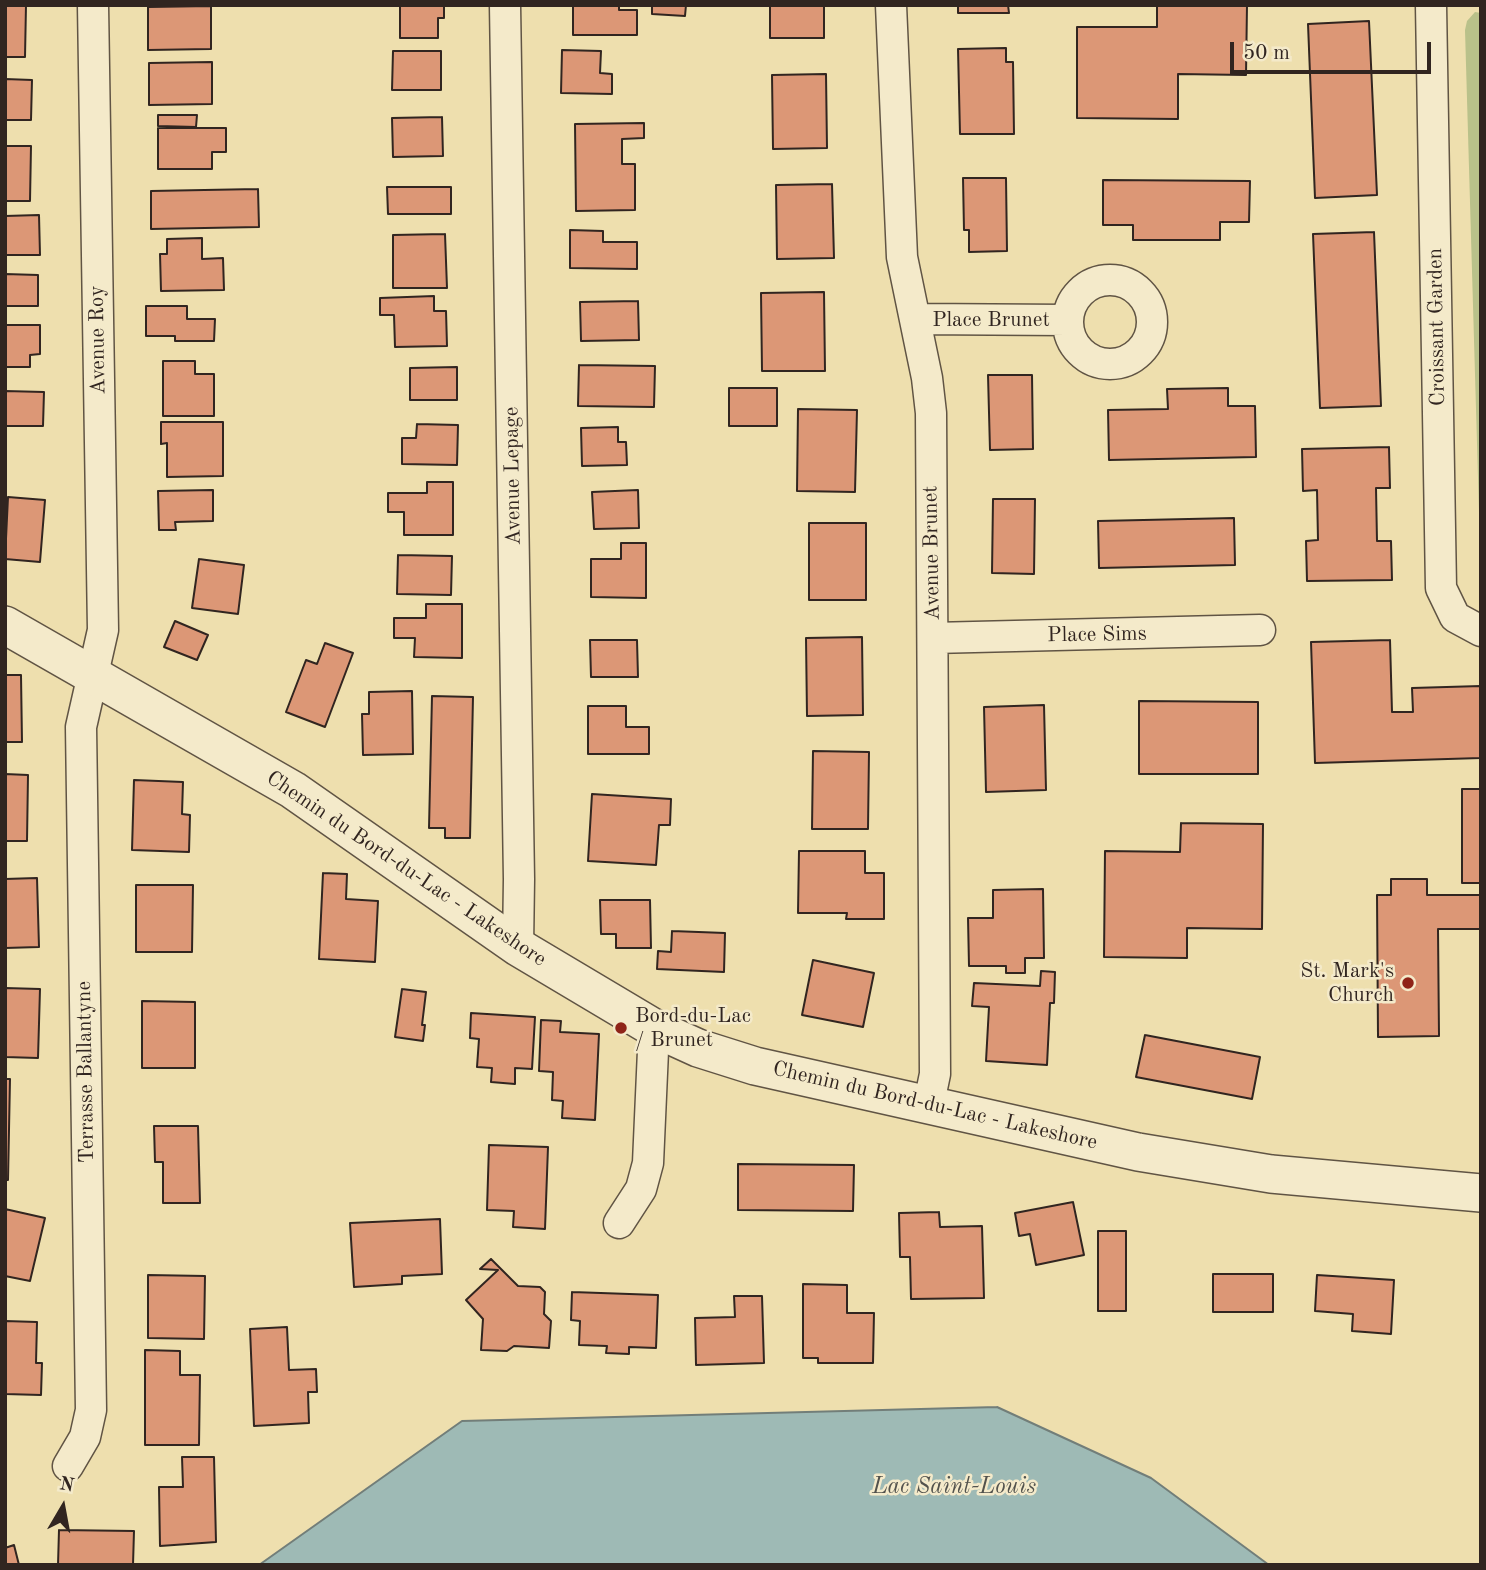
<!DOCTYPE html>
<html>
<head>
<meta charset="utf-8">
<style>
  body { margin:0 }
  #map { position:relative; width:1486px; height:1570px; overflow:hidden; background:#eedfae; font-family:"Old Standard TT",serif }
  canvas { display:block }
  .frame { position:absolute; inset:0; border:7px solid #312520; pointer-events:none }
  .north { position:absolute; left:28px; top:1472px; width:70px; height:70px; -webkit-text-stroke:5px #f4eaca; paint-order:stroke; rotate:10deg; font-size:19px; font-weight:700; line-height:28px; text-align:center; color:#312520 }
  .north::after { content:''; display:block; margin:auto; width:24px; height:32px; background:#312520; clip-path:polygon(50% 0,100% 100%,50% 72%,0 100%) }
  .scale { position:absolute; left:1230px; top:42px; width:201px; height:32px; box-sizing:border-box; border:4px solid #312520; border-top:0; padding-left:9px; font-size:21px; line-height:24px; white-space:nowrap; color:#312520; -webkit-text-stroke:5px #f4eaca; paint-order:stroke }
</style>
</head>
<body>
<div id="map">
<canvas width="1486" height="1570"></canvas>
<div class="frame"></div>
<div class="north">N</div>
<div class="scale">50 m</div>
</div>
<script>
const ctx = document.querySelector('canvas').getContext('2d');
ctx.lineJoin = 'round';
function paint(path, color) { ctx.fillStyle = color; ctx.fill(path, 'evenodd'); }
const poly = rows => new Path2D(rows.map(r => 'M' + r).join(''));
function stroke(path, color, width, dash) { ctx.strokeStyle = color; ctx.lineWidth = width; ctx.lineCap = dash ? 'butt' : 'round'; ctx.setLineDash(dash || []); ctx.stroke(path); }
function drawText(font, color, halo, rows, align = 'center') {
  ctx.font = font + ' "Old Standard TT",serif'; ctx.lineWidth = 5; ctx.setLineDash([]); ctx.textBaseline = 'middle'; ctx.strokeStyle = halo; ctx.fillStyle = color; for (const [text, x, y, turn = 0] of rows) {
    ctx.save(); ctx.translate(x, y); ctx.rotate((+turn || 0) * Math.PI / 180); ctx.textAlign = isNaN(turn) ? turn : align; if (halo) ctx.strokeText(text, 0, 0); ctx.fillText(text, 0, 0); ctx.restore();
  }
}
paint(poly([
  [1475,12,1481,13,1481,581,1465,30,1467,21]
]), '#b9c18a');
const water = poly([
  [997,1407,1151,1478,1269,1565,259,1565,462,1421,997,1407]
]);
paint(water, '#9ebab5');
stroke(water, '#727e79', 2);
const building = poly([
  [5,5,26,5,25,57,5,57,5,5],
  [400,5,444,5,444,18,438,18,438,38,400,38,400,5],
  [573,5,619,5,619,10,637,10,637,35,573,35,573,5],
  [652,5,686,5,685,16,652,14,652,5],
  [770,5,824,5,824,38,770,38,770,5],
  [958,5,1008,5,1009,13,958,13,958,5],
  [1157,5,1247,5,1246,75,1178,74,1178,119,1077,118,1077,27,1157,27,1157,5],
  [211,6,211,49,148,50,148,7,211,6],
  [1369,21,1377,195,1315,198,1308,24,1369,21],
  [1006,48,1006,62,1013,62,1014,134,960,134,958,49,1006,48],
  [562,50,601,51,600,73,612,74,612,94,561,93,562,50],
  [393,51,441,51,441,90,392,90,393,51],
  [212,62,212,104,149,105,149,63,212,62],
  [826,74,827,148,773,149,772,75,826,74],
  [5,79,32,80,31,120,5,120,5,79],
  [158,115,197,115,196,127,158,126,158,115],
  [442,117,443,156,393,157,392,118,442,117],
  [644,123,644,138,622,139,622,164,635,164,635,210,576,211,575,124,644,123],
  [158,128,226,128,226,152,212,152,212,169,158,169,158,128],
  [5,146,31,146,30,201,5,201,5,146],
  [963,178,1006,178,1007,251,969,252,969,230,964,230,963,178],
  [1103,180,1250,181,1249,222,1220,222,1220,240,1133,240,1133,225,1103,225,1103,180],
  [832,184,834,258,777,259,776,185,832,184],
  [387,187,451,187,451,214,388,214,387,187],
  [258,189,259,227,151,229,151,191,258,189],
  [39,215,40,255,5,255,5,216,39,215],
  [570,230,603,231,603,242,637,242,637,269,570,268,570,230],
  [1374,232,1381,406,1320,408,1313,234,1374,232],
  [445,234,447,288,393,288,393,235,445,234],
  [202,238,202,259,223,258,224,290,161,291,160,254,167,254,167,239,202,238],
  [5,274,38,275,38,306,5,306,5,274],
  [824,292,825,371,762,371,761,293,824,292],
  [434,296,434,311,446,311,447,346,395,347,394,315,380,315,380,298,434,296],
  [638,301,639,340,581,341,580,302,638,301],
  [146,306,187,306,187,319,215,319,214,341,175,341,175,336,146,336,146,306],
  [5,325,40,325,40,354,30,355,30,367,5,367,5,325],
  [163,361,195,361,195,374,214,374,214,416,163,416,163,361],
  [579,365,655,366,654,407,578,406,579,365],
  [457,367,457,400,410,400,410,368,457,367],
  [988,375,1032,375,1033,449,990,450,988,375],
  [729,388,777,388,777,426,729,426,729,388],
  [1228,388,1228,406,1255,406,1256,457,1109,460,1108,410,1168,409,1167,389,1228,388],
  [5,391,44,392,43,426,5,426,5,391],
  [798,409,857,410,855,492,797,491,798,409],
  [161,422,223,422,223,476,167,477,167,443,161,444,161,422],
  [417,424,458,425,457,465,402,464,402,438,416,438,417,424],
  [618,427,618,442,626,442,627,465,582,466,581,428,618,427],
  [1389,447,1390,488,1376,488,1377,541,1391,541,1392,580,1307,581,1306,541,1318,540,1317,490,1303,491,1302,449,1389,447],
  [427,482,453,482,453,535,404,535,404,512,388,512,388,493,427,493,427,482],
  [213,490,213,521,175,522,176,530,159,530,158,491,213,490],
  [638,490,639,528,594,529,592,492,638,490],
  [8,497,45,500,40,562,5,559,8,497],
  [993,499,1035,499,1034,574,992,573,993,499],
  [1234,518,1235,565,1099,568,1098,521,1234,518],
  [809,523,866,523,866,600,809,600,809,523],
  [621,543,646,543,646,598,591,597,591,559,621,559,621,543],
  [398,555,452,556,451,595,397,594,398,555],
  [199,559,244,565,238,614,192,608,199,559],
  [426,604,462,604,462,658,414,657,415,638,394,638,394,618,426,618,426,604],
  [175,621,208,635,197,660,164,647,175,621],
  [862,637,863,715,807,716,806,638,862,637],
  [590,640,637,640,638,677,591,677,590,640],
  [1390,640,1392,712,1413,712,1412,688,1481,686,1481,758,1315,763,1311,642,1390,640],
  [325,643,353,653,325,727,286,712,306,660,317,664,325,643],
  [5,675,21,675,22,742,5,742,5,675],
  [412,691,413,754,363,755,362,714,369,714,369,692,412,691],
  [432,696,473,697,470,838,445,838,445,828,429,828,432,696],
  [1139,701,1258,702,1258,774,1139,774,1139,701],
  [1044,705,1046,790,986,792,984,707,1044,705],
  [588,706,626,706,626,727,649,727,649,754,588,754,588,706],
  [813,751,869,752,868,829,812,829,813,751],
  [5,774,28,775,27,841,5,841,5,774],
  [134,780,183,782,182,814,190,815,189,852,132,850,134,780],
  [1462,789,1481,789,1481,883,1462,883,1462,789],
  [592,794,671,799,670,825,659,825,656,865,588,861,592,794],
  [1181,823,1263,824,1262,929,1187,928,1187,958,1104,957,1105,851,1180,852,1181,823],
  [799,851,865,851,865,873,884,873,884,919,846,919,847,913,798,913,799,851],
  [323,873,347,874,346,899,378,901,375,962,319,959,323,873],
  [37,878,39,947,5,948,5,879,37,878],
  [1391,879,1427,879,1427,895,1481,895,1481,929,1438,929,1439,1036,1378,1037,1377,895,1391,895,1391,879],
  [136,885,193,885,192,952,136,952,136,885],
  [1043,889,1044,958,1025,958,1025,973,1006,973,1006,966,969,966,968,918,993,918,993,890,1043,889],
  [600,900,650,900,651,948,616,948,616,934,601,934,600,900],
  [672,931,725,933,724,972,657,969,658,951,671,952,672,931],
  [813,960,874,973,863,1027,802,1015,813,960],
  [1041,971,1055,972,1054,1003,1050,1003,1047,1065,986,1061,989,1007,972,1006,974,983,1040,986,1041,971],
  [5,988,40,989,38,1058,5,1057,5,988],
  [402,989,426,992,422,1025,425,1025,423,1041,395,1037,402,989],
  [142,1001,195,1002,195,1068,142,1068,142,1001],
  [471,1013,535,1017,532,1069,515,1068,515,1084,491,1082,492,1068,477,1067,479,1039,470,1038,471,1013],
  [541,1020,561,1021,560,1032,599,1034,595,1120,562,1118,563,1101,552,1100,553,1072,539,1071,541,1020],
  [1145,1035,1260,1057,1252,1099,1136,1077,1145,1035],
  [5,1079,10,1079,8,1180,5,1180,5,1079],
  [154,1126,198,1126,200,1203,163,1203,163,1162,155,1162,154,1126],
  [489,1145,548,1147,545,1229,513,1227,514,1211,487,1210,489,1145],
  [738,1164,854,1165,853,1211,738,1210,738,1164],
  [1073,1202,1084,1255,1036,1265,1030,1234,1019,1236,1015,1213,1073,1202],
  [5,1209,45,1218,30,1281,5,1276,5,1209],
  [939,1212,940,1227,982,1226,984,1298,911,1299,910,1257,900,1257,899,1213,939,1212],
  [440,1219,442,1274,402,1276,402,1284,354,1287,350,1223,440,1219],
  [1098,1231,1126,1231,1126,1311,1098,1311,1098,1231],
  [491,1259,518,1286,540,1287,545,1292,544,1314,551,1321,549,1348,514,1346,507,1351,481,1350,483,1319,466,1300,498,1270,480,1269,491,1259],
  [1213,1274,1273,1274,1273,1312,1213,1312,1213,1274],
  [148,1275,205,1276,204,1339,148,1338,148,1275],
  [1317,1275,1394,1280,1391,1334,1352,1331,1353,1314,1315,1311,1317,1275],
  [803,1284,847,1285,847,1313,874,1313,873,1363,818,1363,818,1358,803,1358,803,1284],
  [572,1292,658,1295,656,1348,629,1347,629,1354,606,1353,607,1346,579,1345,580,1321,571,1320,572,1292],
  [734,1296,762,1296,764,1363,696,1365,695,1318,735,1317,734,1296],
  [5,1321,37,1322,36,1363,42,1363,41,1395,5,1394,5,1321],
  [287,1327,289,1370,316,1369,317,1392,308,1392,309,1423,254,1426,250,1329,287,1327],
  [145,1350,180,1351,180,1375,200,1375,199,1445,145,1445,145,1350],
  [182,1457,214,1457,216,1542,160,1546,159,1487,183,1487,182,1457],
  [59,1530,134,1531,133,1565,58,1565,59,1530],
  [14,1545,19,1565,5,1565,5,1548,14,1545]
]);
paint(building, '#dc9776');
stroke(building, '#312520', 2);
const minor = poly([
  [505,5,519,879,518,947],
  [891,5,902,257,927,378,931,413,935,1074,929,1103],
  [1431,5,1441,588,1455,617,1481,631],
  '1068 322a42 42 0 1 1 84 0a42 42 0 1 1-84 0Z',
  [916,319,1067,320],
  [933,638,1260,630],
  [619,1223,641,1189,648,1163,654,1028],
  [68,1466,85,1437,91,1410,81,727,103,630,93,5]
]);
const tertiary = poly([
  [5,625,293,790,518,947,654,1028,698,1048,755,1066,1138,1152,1271,1174,1481,1193]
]);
stroke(minor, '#605444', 33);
stroke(tertiary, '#605444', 40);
stroke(minor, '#f4eaca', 30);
stroke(tertiary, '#f4eaca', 37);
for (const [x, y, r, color] of [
  [1408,983,7,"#8f2418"],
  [621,1028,7,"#8f2418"]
]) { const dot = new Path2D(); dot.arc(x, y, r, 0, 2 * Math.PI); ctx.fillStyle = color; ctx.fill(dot); stroke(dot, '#f4eaca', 2.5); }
drawText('21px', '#312520', '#f4eaca', [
  ["Place Brunet",991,320],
  ["Croissant Garden",1437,327,-91],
  ["Avenue Roy",98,340,-91],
  ["Avenue Lepage",513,476,-91],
  ["Avenue Brunet",932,553,-91],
  ["Place Sims",1097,635,-1],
  ["Chemin du Bord-du-Lac - Lakeshore",406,869,34],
  ["Terrasse Ballantyne",86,1072,-91],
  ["Chemin du Bord-du-Lac - Lakeshore",935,1106,13]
]);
drawText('21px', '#312520', '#f4eaca', [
  ["St. Mark's",1394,971],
  ["Church",1394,995],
  ["Bord-du-Lac",635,1016,"left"],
  ["/ Brunet",635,1040,"left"]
], 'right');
drawText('italic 23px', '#52524d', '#f4eaca', [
  ["Lac Saint-Louis",954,1487]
]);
</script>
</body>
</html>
